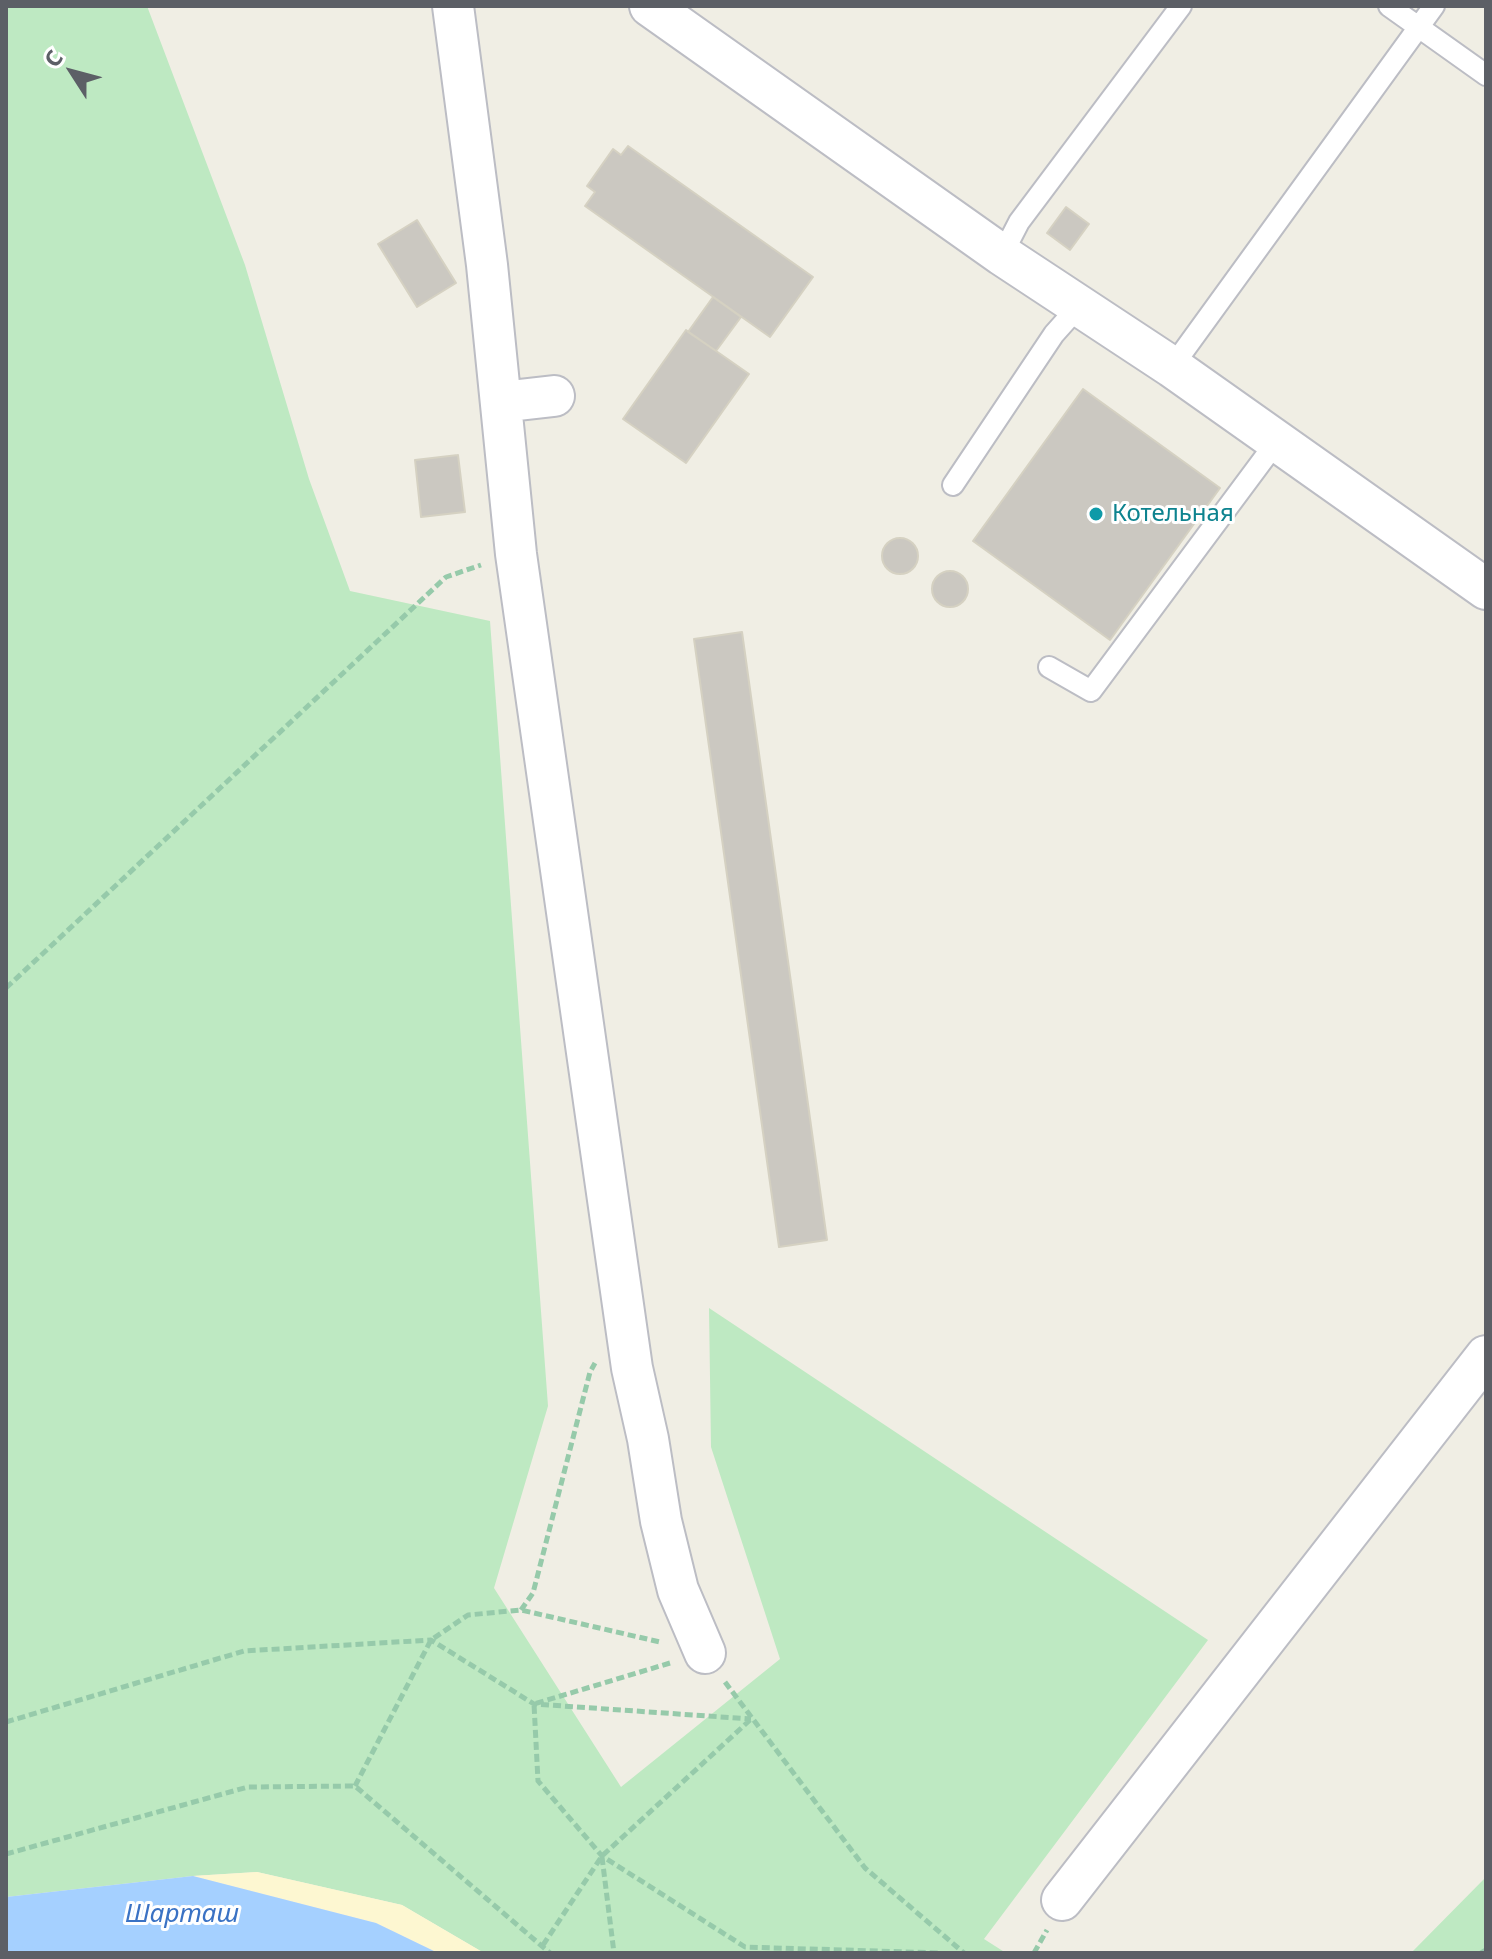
<!DOCTYPE html>
<html>
<head>
<meta charset="utf-8">
<style>
  body { margin:0 }
  #map { position:relative; width:1492px; height:1959px; overflow:hidden; background:#f0eee4; font-family:"Noto Sans",sans-serif }
  canvas { display:block }
  .frame { position:absolute; inset:0; border:8px solid #5c5f66; pointer-events:none }
  .north { position:absolute; left:32px; top:32px; width:80px; height:80px; -webkit-text-stroke:6px #fff; paint-order:stroke; rotate:306deg; font-size:22px; font-weight:700; line-height:32px; text-align:center; color:#5c5f66 }
  .north::after { content:''; display:block; margin:auto; width:28px; height:36px; background:#5c5f66; clip-path:polygon(50% 0,100% 100%,50% 72%,0 100%) }
</style>
</head>
<body>
<div id="map">
<canvas width="1492" height="1959"></canvas>
<div class="frame"></div>
<div class="north">С</div>
</div>
<script>
const ctx = document.querySelector('canvas').getContext('2d');
ctx.lineJoin = 'round';
function paint(path, color) { ctx.fillStyle = color; ctx.fill(path, 'evenodd'); }
const poly = rows => new Path2D(rows.map(r => 'M' + r).join(''));
function stroke(path, color, width, dash) { ctx.strokeStyle = color; ctx.lineWidth = width; ctx.lineCap = dash ? 'butt' : 'round'; ctx.setLineDash(dash || []); ctx.stroke(path); }
function drawText(font, color, halo, rows, align = 'center') {
  ctx.font = font + ' "Noto Sans",sans-serif'; ctx.lineWidth = 6; ctx.setLineDash([]); ctx.textBaseline = 'middle'; ctx.strokeStyle = halo; ctx.fillStyle = color; for (const [text, x, y, turn = 0] of rows) {
    ctx.save(); ctx.translate(x, y); ctx.rotate((+turn || 0) * Math.PI / 180); ctx.textAlign = isNaN(turn) ? turn : align; if (halo) ctx.strokeText(text, 0, 0); ctx.fillText(text, 0, 0); ctx.restore();
  }
}
paint(poly([
  [6,6,147,6,245,265,309,479,350,591,490,621,548,1406,494,1588,621,1787,780,1659,711,1447,709,1308,1208,1640,984,1939,1006,1953,484,1953,402,1905,257,1872,193,1876,6,1897],
  [1486,1877,1486,1953,1411,1953]
]), '#bee9c2');
paint(poly([
  [257,1872,402,1905,484,1953,438,1953,376,1923,193,1876]
]), '#fdf7d1');
paint(poly([
  [193,1876,376,1923,438,1953,6,1953,6,1897]
]), '#a5d0ff');
const building = poly([
  [628,146,813,277,770,337,585,206,595,192,587,186,613,149,621,155,628,146],
  [1066,207,1089,224,1070,250,1047,233,1066,207],
  [417,220,456,283,417,307,378,244,417,220],
  [713,297,741,317,716,351,688,332,713,297],
  [686,330,749,374,686,463,623,419,686,330],
  [1083,389,1220,488,1110,640,973,541,1083,389],
  [458,455,465,512,421,517,415,460,458,455],
  '882 556a18 18 0 1 1 36 0a18 18 0 1 1-36 0Z',
  '932 589a18 18 0 1 1 36 0a18 18 0 1 1-36 0Z',
  [742,632,827,1240,779,1247,694,639,742,632]
]);
paint(building, '#cbc8c1');
stroke(building, '#d5d1c2', 2);
const service = poly([
  [1389,6,1486,75],
  [1002,255,1019,222,1181,6],
  [1172,367,1434,6],
  [953,485,1054,334,1079,306],
  [1049,667,1091,691,1277,441]
]);
const minor = poly([
  [453,6,487,265,516,554,632,1368,648,1439,661,1521,678,1590,705,1653],
  [650,6,1002,255,1172,367,1486,589],
  [501,402,554,396],
  [1062,1900,1486,1356]
]);
stroke(service, '#bcbdc4', 24);
stroke(minor, '#bcbdc4', 44);
stroke(poly([
  [6,988,446,577,481,565],
  [521,1610,533,1593,590,1372,595,1363],
  [670,1663,534,1704,538,1781,602,1856,745,1947,939,1953],
  [725,1682,865,1868,964,1953],
  [6,1722,244,1651,431,1640,534,1704,751,1719],
  [355,1786,431,1640,468,1615,521,1610,660,1642],
  [6,1854,248,1787,355,1786,550,1953],
  [602,1857,614,1953],
  [543,1945,602,1856,750,1720],
  [1034,1953,1047,1930],
  [1481,1953,1486,1950]
]), '#96caaa', 5, [8, 4]);
stroke(service, '#fff', 20);
stroke(minor, '#fff', 40);
for (const [x, y, r, color] of [
  [1096,514,8,"#0f9aa8"]
]) { const dot = new Path2D(); dot.arc(x, y, r, 0, 2 * Math.PI); ctx.fillStyle = color; ctx.fill(dot); stroke(dot, '#fff', 3); }
drawText('24px', '#0d838f', '#fff', [
  ["Котельная",1112,514]
], 'left');
drawText('italic 26px', '#3a72c4', '#fff', [
  ["Шарташ",182,1915]
]);
</script>
</body>
</html>
